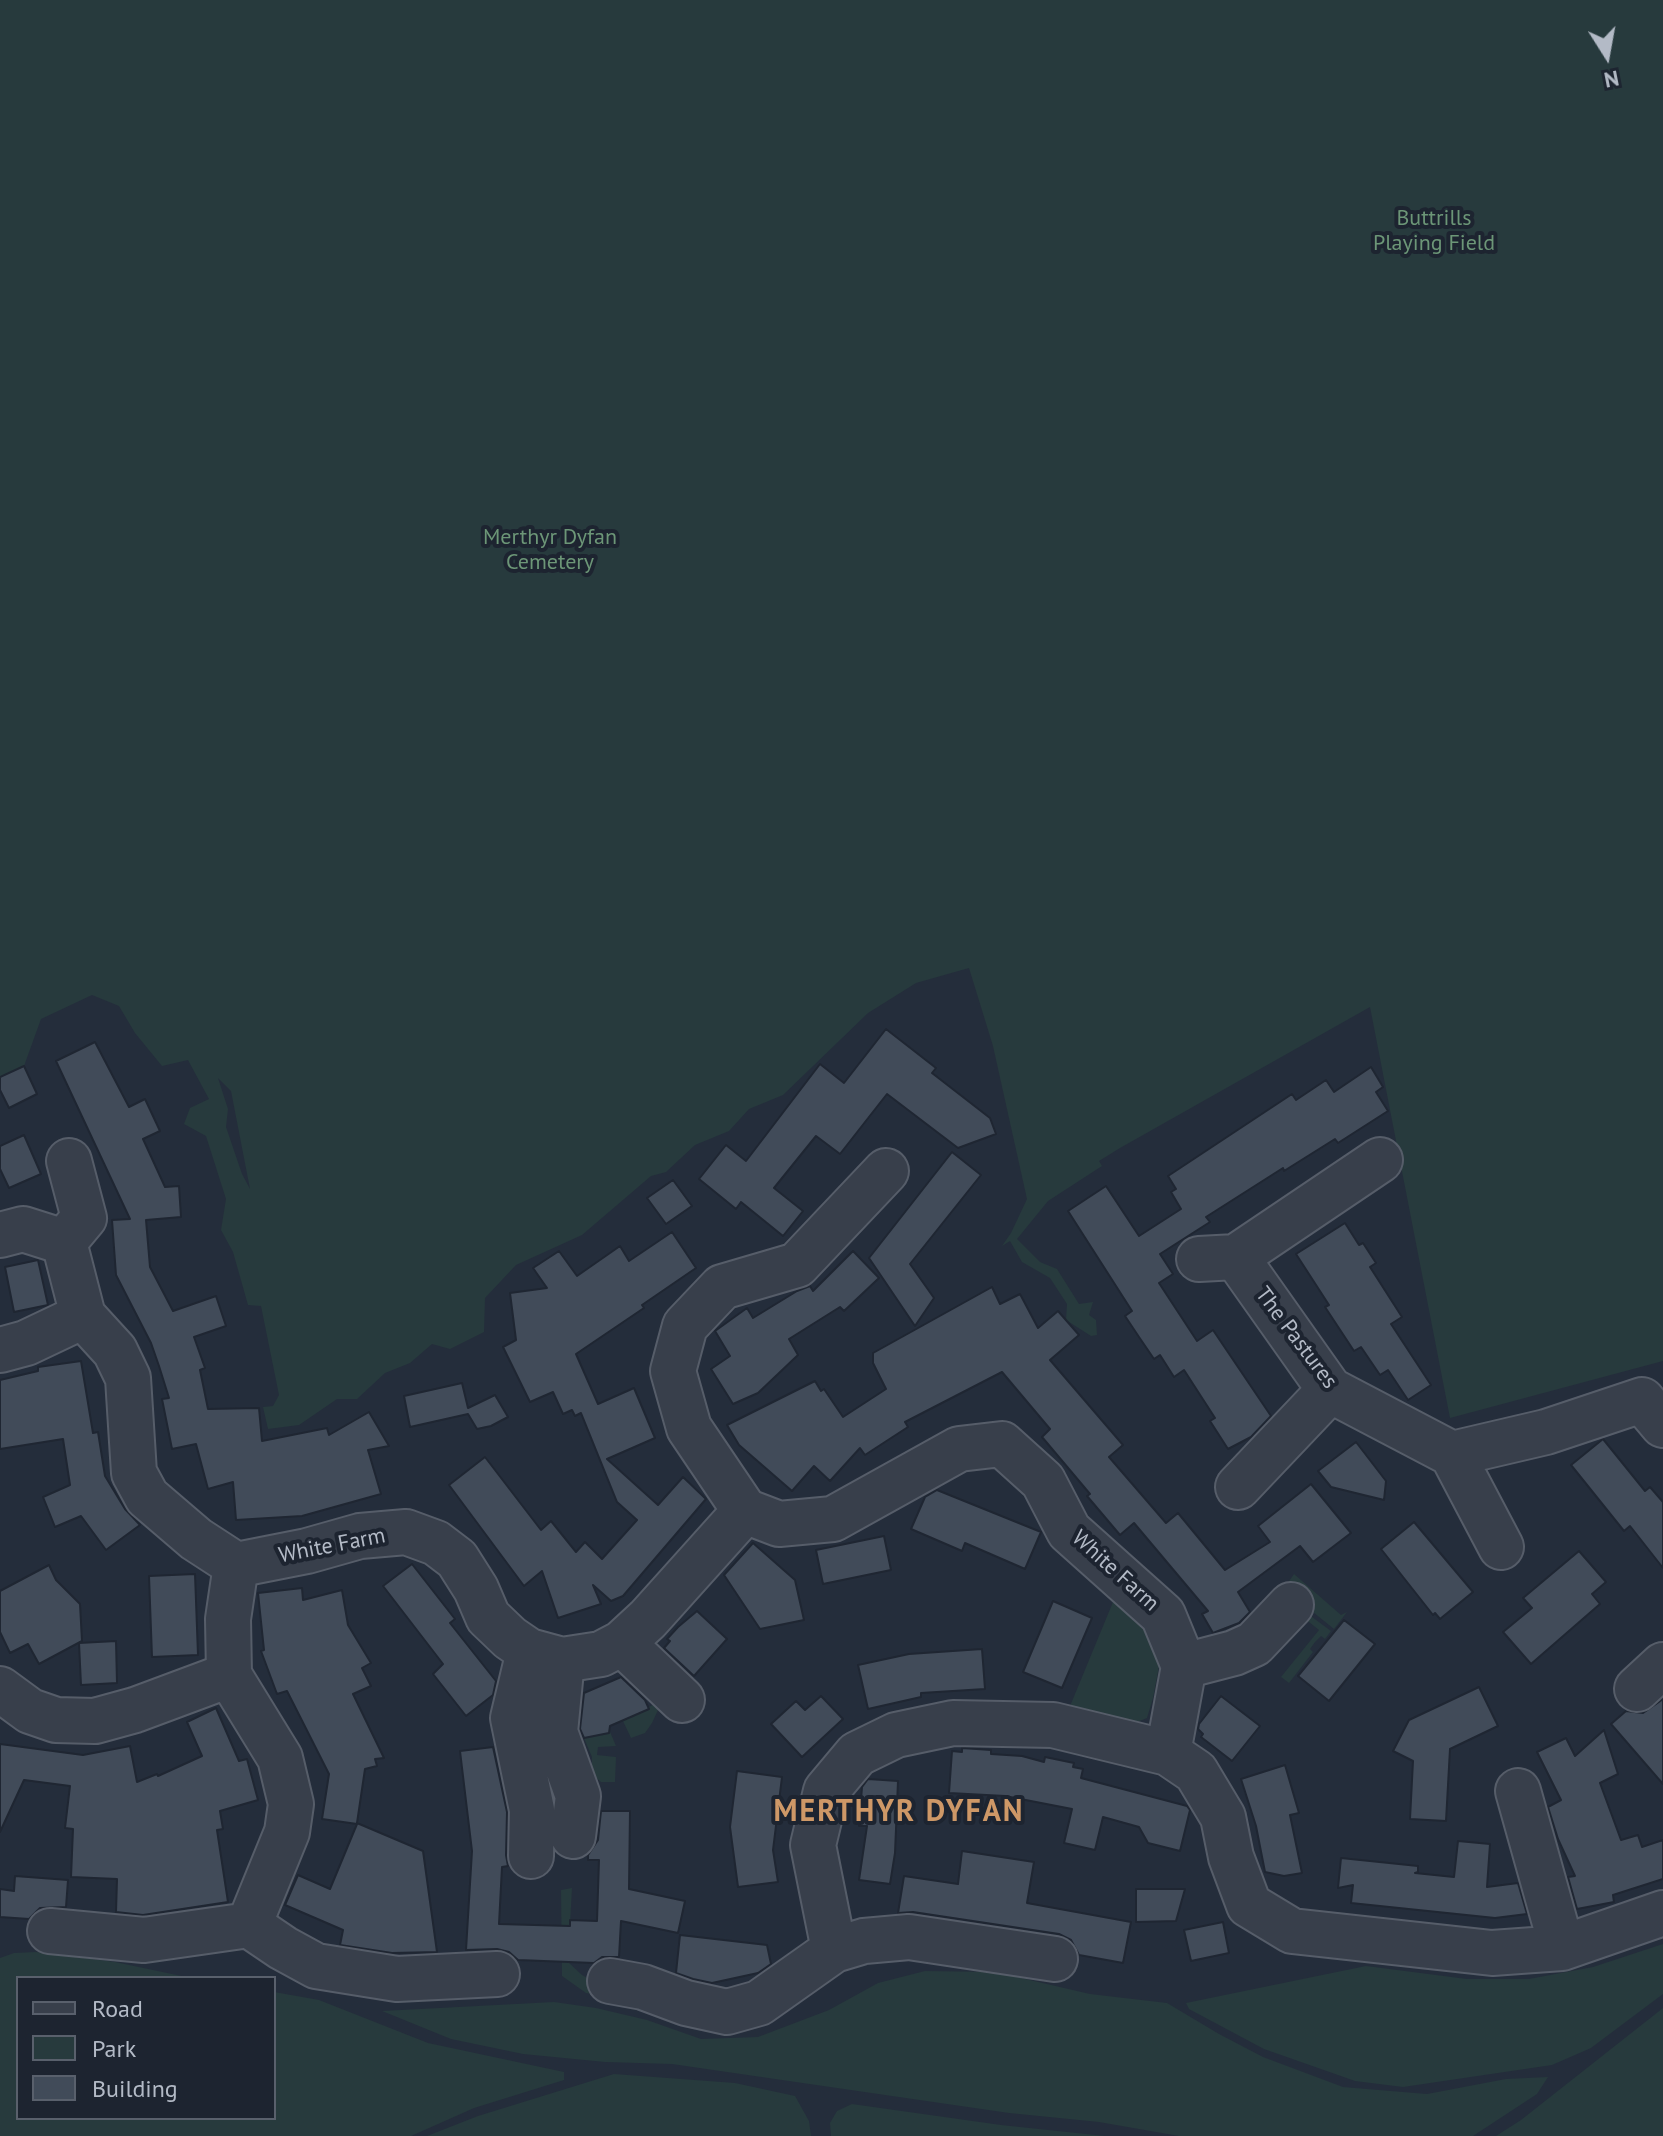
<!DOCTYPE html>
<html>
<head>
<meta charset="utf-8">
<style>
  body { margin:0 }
  #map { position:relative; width:1663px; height:2136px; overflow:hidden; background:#242d3b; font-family:"PT Sans",sans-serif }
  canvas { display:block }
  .legend { position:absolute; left:16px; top:1976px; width:260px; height:144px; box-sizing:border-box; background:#1d2430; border:2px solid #59606c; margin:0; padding:10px 14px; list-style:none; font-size:24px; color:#b3bac6 }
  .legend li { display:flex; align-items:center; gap:16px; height:40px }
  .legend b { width:40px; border:2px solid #59606c }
  .north { position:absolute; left:1567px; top:16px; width:80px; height:80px; -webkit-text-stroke:6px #1d2430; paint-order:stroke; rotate:169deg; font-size:22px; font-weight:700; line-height:32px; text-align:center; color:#b3bac6 }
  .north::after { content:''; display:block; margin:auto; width:28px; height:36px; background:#b3bac6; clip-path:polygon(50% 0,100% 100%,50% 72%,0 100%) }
</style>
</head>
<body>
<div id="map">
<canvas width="1663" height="2136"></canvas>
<ul class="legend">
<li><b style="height:10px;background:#383f4b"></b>Road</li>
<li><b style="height:22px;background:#273a3d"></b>Park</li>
<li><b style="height:22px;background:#414b59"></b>Building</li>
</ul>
<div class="north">N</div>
</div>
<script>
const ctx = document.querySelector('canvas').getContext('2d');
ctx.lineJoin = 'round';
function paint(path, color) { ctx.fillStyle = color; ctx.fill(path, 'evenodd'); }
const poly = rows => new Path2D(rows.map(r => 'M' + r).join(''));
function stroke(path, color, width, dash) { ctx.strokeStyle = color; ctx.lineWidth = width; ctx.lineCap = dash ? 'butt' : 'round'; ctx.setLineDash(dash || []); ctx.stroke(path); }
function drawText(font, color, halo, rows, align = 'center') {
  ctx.font = font + ' "PT Sans",sans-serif'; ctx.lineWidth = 8; ctx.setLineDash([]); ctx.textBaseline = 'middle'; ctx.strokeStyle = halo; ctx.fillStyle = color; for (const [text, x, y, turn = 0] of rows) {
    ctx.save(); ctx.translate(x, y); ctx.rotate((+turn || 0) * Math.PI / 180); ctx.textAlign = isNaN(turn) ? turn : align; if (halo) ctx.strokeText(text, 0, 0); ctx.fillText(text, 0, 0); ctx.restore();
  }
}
paint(poly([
  [0,0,1663,0,1663,1361,1450,1418,1370,1007,1120,1148,1099,1161,1102,1166,1048,1201,1017,1239,1040,1262,1057,1269,1079,1304,1093,1302,1089,1315,1096,1320,1097,1335,1091,1336,1066,1320,1067,1304,1050,1278,1022,1262,1010,1241,1002,1246,1011,1233,1027,1199,993,1046,969,968,916,983,868,1013,783,1095,749,1109,729,1131,695,1145,666,1172,651,1176,582,1235,516,1265,485,1298,484,1332,450,1349,432,1344,410,1363,385,1373,357,1399,337,1399,299,1425,268,1429,263,1407,273,1406,279,1395,261,1306,248,1305,233,1252,221,1230,226,1199,206,1136,184,1124,190,1108,209,1099,188,1060,162,1066,135,1033,119,1006,92,995,41,1019,24,1066,0,1077],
  [218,1078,231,1091,250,1189,242,1174,226,1127,228,1109],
  [1294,1574,1341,1615,1347,1612,1334,1629,1308,1608,1281,1593],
  [1113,1602,1141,1622,1154,1642,1160,1661,1153,1698,1147,1718,1132,1724,1068,1711],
  [1308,1614,1331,1631,1325,1639,1321,1636,1315,1642,1310,1649,1313,1652,1289,1683,1281,1677,1319,1630,1304,1618],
  [658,1702,658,1710,652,1723,645,1733,631,1738,623,1721],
  [608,1727,616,1746,598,1747,597,1755,616,1757,615,1782,601,1782,592,1774,592,1757,584,1738],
  [572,1888,568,1962,582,1975,624,1999,586,1993,562,1976,561,1890],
  [1663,1944,1663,1994,1591,2048,1552,2065,1403,2087,1355,2081,1264,2049,1189,2009,1186,2003,1366,1966,1467,1979,1529,1979,1593,1967],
  [36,1952,115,1962,191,1978,18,1978,18,2118,274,2118,274,1992,319,2000,428,2043,564,2072,564,2080,474,2108,411,2136,0,2136,0,1958,14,1953],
  [925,1971,995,1972,1090,1994,1167,2003,1219,2034,1263,2057,1343,2087,1427,2094,1506,2079,1548,2077,1537,2094,1473,2136,1179,2136,1099,2122,1009,2113,672,2064,605,2062,523,2054,451,2039,382,2011,554,2002,596,2008,647,2020,701,2039,758,2037,829,2010,878,1983],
  [1663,2008,1663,2136,1496,2136,1521,2120],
  [614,2074,735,2083,795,2096,809,2121,811,2136,427,2136,478,2116],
  [852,2104,1001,2125,1105,2136,831,2136,830,2123,837,2111]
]), '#273a3d');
const building = poly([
  [886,1029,936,1068,932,1073,990,1118,996,1134,958,1148,887,1094,840,1154,816,1136,774,1188,803,1211,783,1236,741,1202,736,1209,699,1179,726,1145,746,1161,820,1064,844,1083,886,1029],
  [95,1042,129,1107,145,1099,160,1131,143,1139,165,1187,179,1186,181,1217,146,1220,150,1267,173,1311,216,1296,226,1326,194,1337,205,1368,200,1370,208,1409,259,1408,262,1441,327,1428,329,1435,369,1412,389,1446,368,1450,381,1494,302,1516,236,1520,233,1482,208,1489,196,1444,172,1449,162,1399,169,1398,159,1366,151,1343,116,1275,112,1220,130,1219,56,1061,95,1042],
  [24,1066,37,1094,9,1108,0,1090,0,1077,24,1066],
  [1371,1067,1383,1087,1376,1092,1388,1111,1338,1143,1335,1139,1284,1171,1283,1168,1206,1217,1210,1222,1160,1254,1173,1274,1159,1283,1197,1341,1213,1330,1271,1416,1251,1437,1228,1449,1210,1421,1215,1418,1184,1370,1174,1377,1160,1355,1154,1359,1139,1337,1125,1316,1132,1311,1068,1211,1106,1186,1139,1236,1181,1209,1171,1192,1176,1189,1168,1176,1292,1094,1296,1100,1326,1080,1334,1092,1371,1067],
  [24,1135,41,1174,9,1188,0,1169,0,1146,24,1135],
  [952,1152,981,1175,910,1264,934,1298,915,1326,869,1258,952,1152],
  [673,1180,692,1206,666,1224,647,1198,673,1180],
  [1345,1223,1359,1245,1363,1243,1376,1263,1370,1267,1402,1317,1391,1324,1431,1385,1408,1400,1388,1370,1380,1375,1361,1347,1354,1351,1325,1307,1329,1305,1296,1254,1345,1223],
  [672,1232,696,1268,642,1305,644,1308,576,1354,598,1404,634,1388,655,1438,607,1459,658,1505,683,1477,706,1499,623,1596,611,1601,593,1585,601,1604,558,1618,542,1571,524,1586,449,1485,485,1457,541,1530,551,1521,576,1552,585,1542,602,1559,637,1520,617,1502,581,1413,575,1416,572,1410,563,1414,553,1392,530,1402,503,1347,516,1340,510,1293,547,1288,533,1268,559,1251,577,1276,620,1246,629,1261,672,1232],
  [853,1251,879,1278,844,1311,840,1307,789,1339,798,1355,758,1393,733,1404,711,1369,730,1356,715,1331,747,1308,753,1318,797,1291,810,1286,813,1291,853,1251],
  [38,1260,48,1305,14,1312,5,1267,38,1260],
  [992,1287,1000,1304,1020,1294,1038,1328,1058,1311,1079,1335,1050,1360,1123,1445,1109,1457,1166,1523,1178,1513,1225,1570,1270,1542,1258,1526,1311,1484,1351,1533,1313,1562,1300,1546,1238,1592,1250,1612,1239,1623,1213,1633,1202,1614,1208,1611,1134,1523,1120,1535,1087,1496,1090,1494,1042,1437,1050,1429,1002,1372,905,1422,908,1427,865,1455,860,1448,830,1481,814,1466,792,1491,739,1445,727,1425,815,1381,821,1391,824,1389,843,1417,886,1389,873,1363,873,1353,992,1287],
  [81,1361,93,1433,98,1432,105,1476,125,1509,140,1525,106,1550,81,1516,55,1527,43,1497,70,1485,63,1439,0,1449,0,1380,38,1371,38,1367,81,1361],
  [462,1383,468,1408,495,1395,508,1417,491,1426,477,1429,468,1414,410,1427,404,1396,462,1383],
  [1603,1439,1645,1491,1650,1487,1663,1502,1663,1568,1630,1526,1624,1531,1571,1465,1603,1439],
  [1356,1442,1386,1481,1384,1500,1331,1487,1318,1471,1356,1442],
  [937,1490,1041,1532,1025,1569,965,1543,962,1551,911,1529,925,1497,937,1490],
  [1414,1522,1473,1592,1440,1619,1435,1613,1433,1615,1381,1549,1414,1522],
  [884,1536,891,1570,823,1584,816,1550,884,1536],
  [753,1543,795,1580,804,1620,760,1629,724,1575,753,1543],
  [1579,1551,1606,1582,1592,1594,1600,1604,1531,1664,1503,1632,1532,1608,1523,1598,1579,1551],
  [412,1564,455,1619,450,1623,496,1681,493,1695,466,1716,433,1674,443,1664,383,1586,412,1564],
  [49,1565,56,1580,80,1604,82,1641,39,1664,28,1644,10,1653,0,1632,0,1591,49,1565],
  [195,1574,198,1655,152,1657,149,1576,195,1574],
  [302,1588,303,1600,342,1590,348,1625,371,1663,362,1668,371,1686,353,1694,384,1758,375,1759,377,1766,365,1769,357,1823,423,1851,437,1952,392,1953,340,1945,343,1930,285,1905,298,1875,330,1889,357,1824,322,1819,329,1774,287,1691,277,1694,261,1651,264,1650,258,1593,302,1588],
  [1053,1601,1092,1618,1062,1688,1023,1672,1053,1601],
  [697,1611,727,1639,694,1676,664,1648,670,1641,667,1639,678,1627,697,1611],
  [1344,1620,1375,1644,1329,1701,1298,1676,1344,1620],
  [116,1641,117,1683,81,1685,79,1643,116,1641],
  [982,1649,985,1689,921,1693,921,1697,868,1709,858,1665,909,1654,982,1649],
  [621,1677,645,1700,649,1709,610,1726,609,1733,584,1738,580,1729,584,1693,621,1677],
  [1479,1687,1498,1726,1450,1749,1446,1821,1410,1819,1413,1761,1393,1751,1409,1720,1479,1687],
  [821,1696,843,1719,802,1757,771,1724,796,1701,805,1710,821,1696],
  [1221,1696,1260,1726,1232,1761,1201,1737,1203,1734,1198,1729,1199,1724,1221,1696],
  [1663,1699,1663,1784,1611,1724,1626,1711,1643,1713,1663,1699],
  [216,1708,239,1761,247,1759,258,1800,220,1811,223,1829,217,1830,228,1902,143,1915,116,1912,117,1879,71,1877,73,1829,65,1828,70,1786,24,1780,0,1832,0,1744,83,1755,130,1746,137,1782,157,1774,158,1776,202,1756,187,1722,216,1708],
  [1604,1730,1618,1774,1600,1783,1621,1840,1638,1835,1642,1847,1663,1840,1663,1879,1613,1895,1614,1902,1577,1909,1568,1877,1575,1876,1558,1839,1548,1807,1561,1800,1537,1752,1566,1738,1575,1756,1604,1730],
  [493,1747,507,1812,506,1855,508,1866,502,1867,499,1924,570,1926,570,1920,597,1921,599,1860,588,1860,588,1855,598,1840,601,1811,630,1811,629,1889,685,1901,678,1933,621,1921,619,1957,602,1957,594,1963,518,1960,509,1952,497,1949,466,1950,472,1851,460,1751,493,1747],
  [962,1748,991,1750,991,1754,1022,1756,1044,1762,1045,1757,1074,1763,1073,1767,1083,1769,1081,1778,1187,1806,1190,1810,1180,1851,1148,1843,1139,1827,1103,1817,1095,1850,1064,1843,1072,1809,1005,1796,949,1793,952,1751,962,1752,962,1748],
  [1285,1765,1299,1813,1290,1815,1302,1873,1284,1876,1265,1872,1256,1826,1241,1779,1285,1765],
  [737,1771,782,1777,773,1850,778,1882,738,1887,730,1827,737,1771],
  [868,1779,898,1781,895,1853,890,1884,859,1880,867,1826,859,1826,862,1787,868,1779],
  [1458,1841,1490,1844,1487,1887,1518,1883,1527,1914,1495,1918,1351,1903,1353,1885,1338,1888,1341,1858,1418,1866,1418,1872,1415,1873,1454,1877,1458,1841],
  [962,1851,1034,1862,1027,1903,1131,1922,1123,1963,1079,1955,1071,1940,1059,1934,913,1912,898,1913,904,1876,958,1884,962,1851],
  [15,1876,68,1880,66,1907,40,1908,29,1919,0,1917,0,1889,14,1891,15,1876],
  [1136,1889,1185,1889,1176,1921,1136,1922,1136,1889],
  [1223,1922,1229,1953,1191,1961,1184,1930,1223,1922],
  [680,1935,767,1945,771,1964,758,1973,712,1983,693,1979,676,1973,680,1935]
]);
paint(building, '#414b59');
stroke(building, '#1f2632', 2);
const minor = poly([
  [69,1161,84,1218,64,1242,83,1316,115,1351,128,1378,134,1473,147,1497,196,1539,236,1565],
  [0,1235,23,1229,64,1242],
  [1236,1257,1330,1390,1452,1454,1546,1432,1642,1400,1663,1425],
  [1199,1259,1236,1257,1380,1160],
  [0,1350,26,1343,83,1316],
  [1452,1454,1501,1547],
  [1238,1487,1330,1390],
  [745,1511,689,1428,673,1371,685,1326,722,1287,797,1265,886,1171],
  [622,1643,682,1700],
  [529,1651,513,1718,532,1810,531,1856],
  [562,1660,555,1732,578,1796,573,1836],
  [1184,1666,1234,1653,1254,1644,1291,1605],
  [0,1689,30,1711,56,1720,95,1721,135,1710,229,1675],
  [1637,1689,1663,1665],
  [1518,1791,1562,1948],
  [249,1925,287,1832,291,1804,280,1758,229,1675,228,1619,236,1565,307,1551,360,1536,406,1532,436,1543,457,1559,476,1589,488,1617,510,1638,529,1651,562,1660,601,1654,622,1643,648,1619,745,1511,779,1524,833,1519,959,1449,1002,1444,1043,1481,1069,1531,1163,1615,1184,1666,1168,1753],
  [50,1931,144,1940,249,1925,283,1948,316,1966,397,1979,497,1974],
  [834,1950,813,1845,826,1791,857,1754,896,1735,953,1723,1053,1725,1168,1753,1196,1772,1223,1817,1231,1857,1249,1905,1292,1931,1492,1953,1562,1948,1663,1913],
  [610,1981,643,1987,686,2003,727,2012,759,2003,834,1950,864,1941,909,1937,1055,1959]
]);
stroke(minor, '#565d69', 48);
stroke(minor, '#383f4b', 44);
drawText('22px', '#6c9677', '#1d2430', [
  ["Buttrills",1434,219],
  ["Playing Field",1434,244],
  ["Merthyr Dyfan",550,538],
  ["Cemetery",550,563]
]);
drawText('22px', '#b3bac6', '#1d2430', [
  ["The Pastures",1296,1338,53],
  ["White Farm",332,1546,-11],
  ["White Farm",1115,1571,42]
]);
ctx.letterSpacing = '2px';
drawText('bold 30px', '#ce9867', '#1d2430', [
  ["MERTHYR DYFAN",899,1812]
]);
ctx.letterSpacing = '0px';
</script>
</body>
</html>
